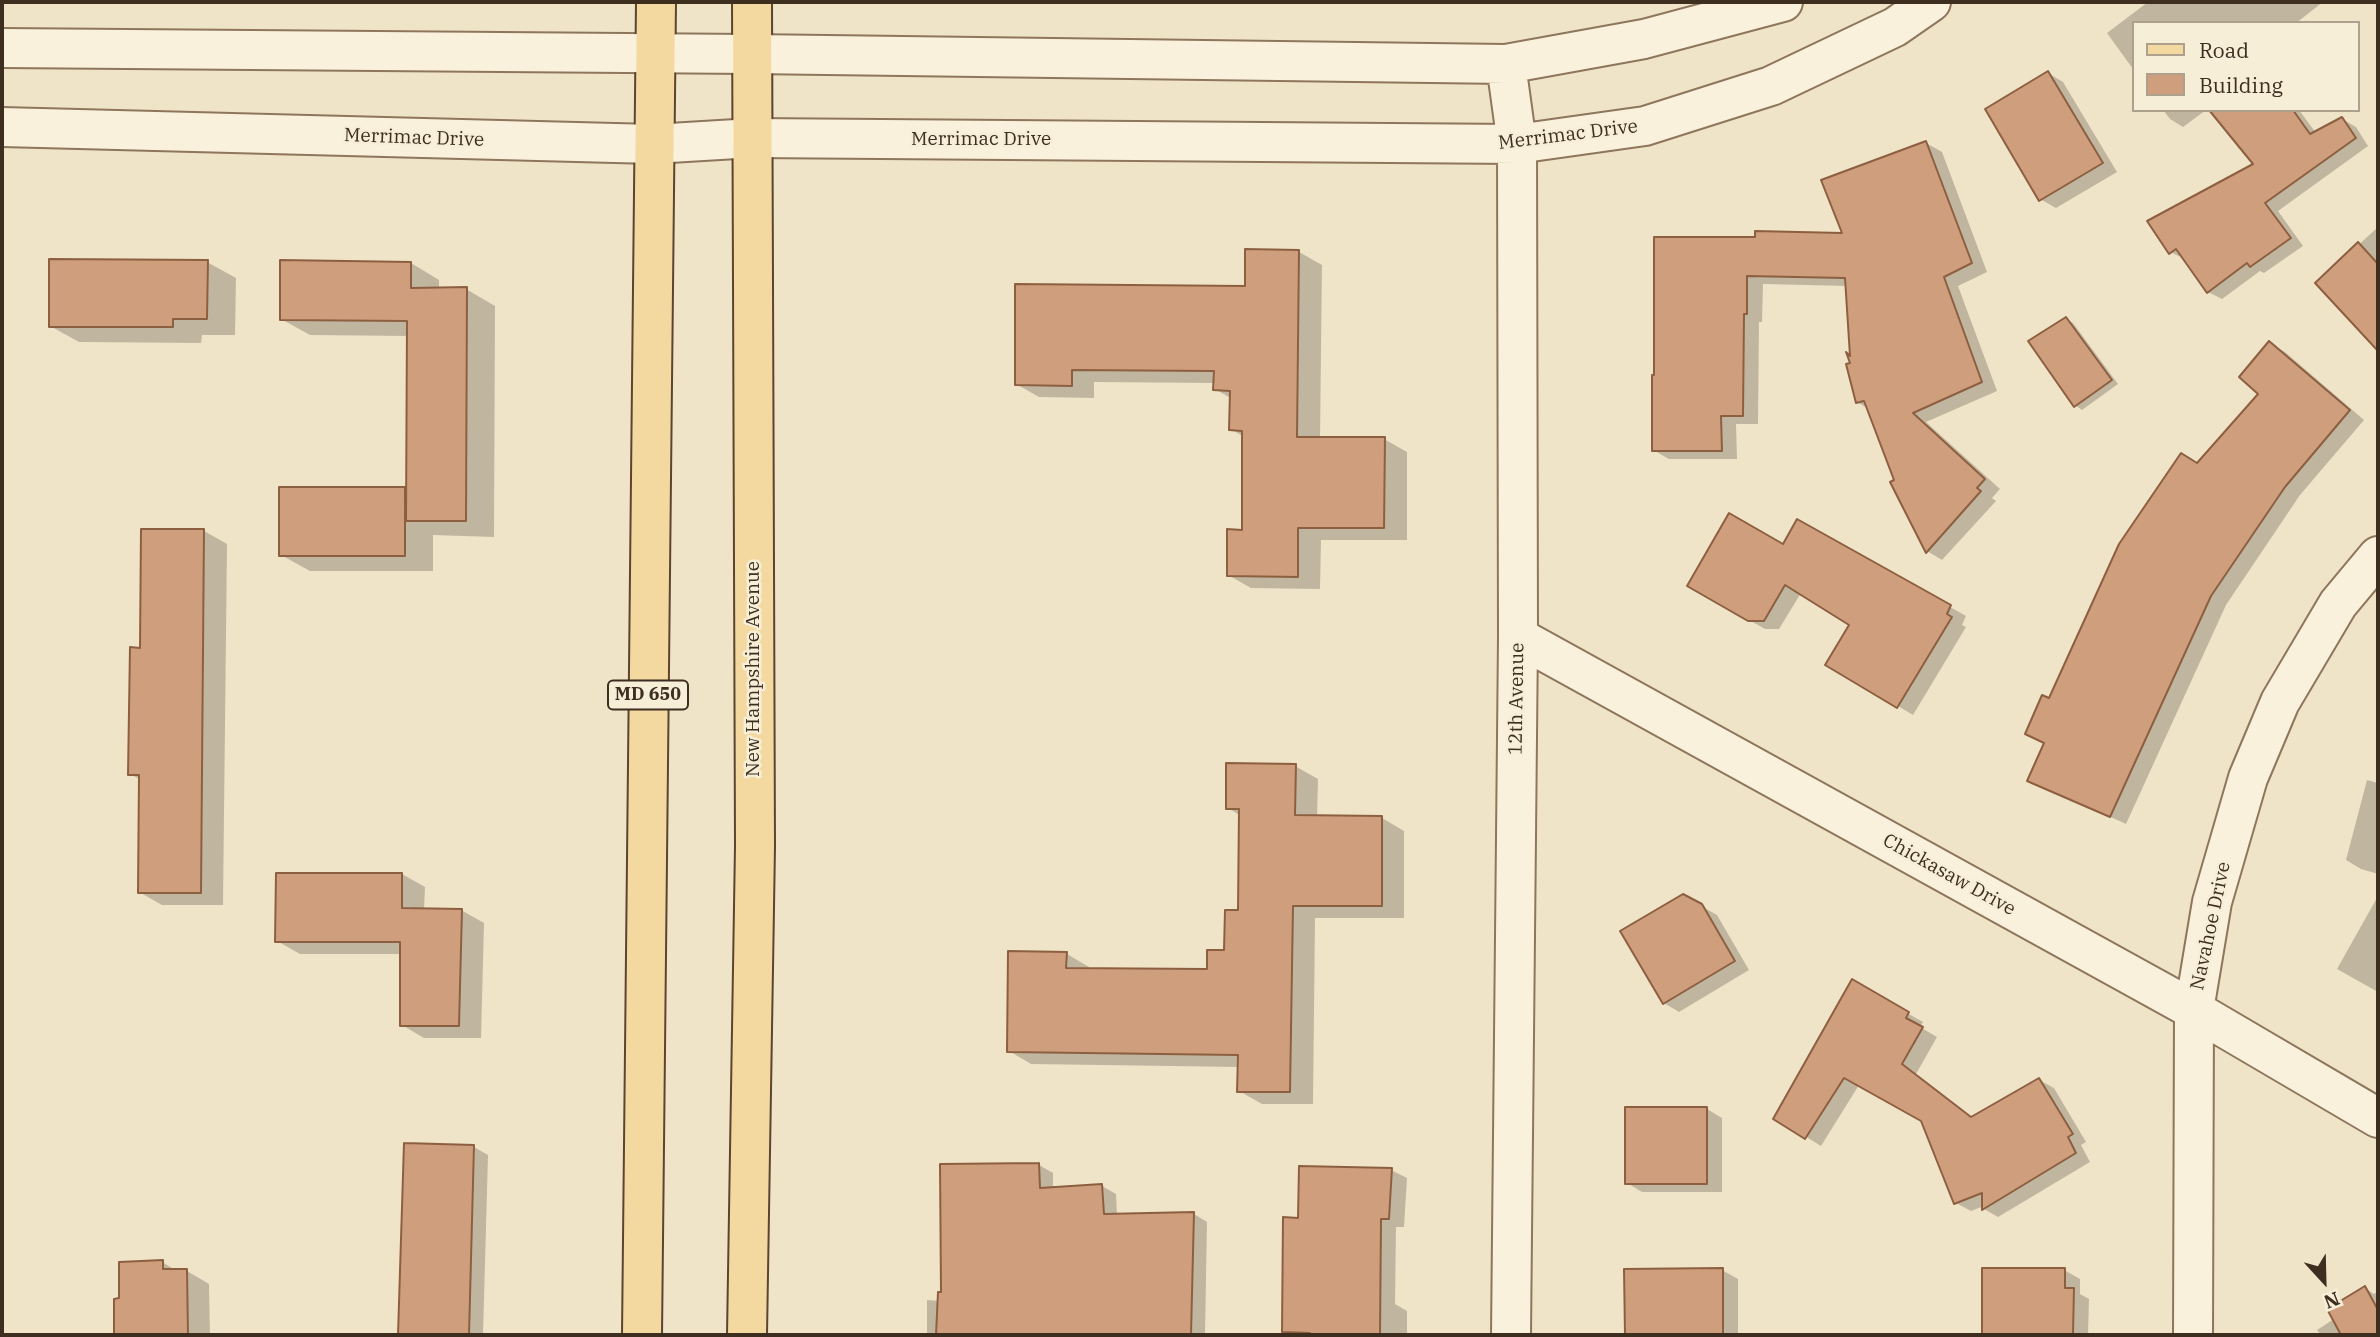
<!DOCTYPE html>
<html>
<head>
<meta charset="utf-8">
<style>
  body { margin:0 }
  #map { position:relative; width:2380px; height:1337px; overflow:hidden; background:#f0e4c8; font-family:"IBM Plex Serif",serif }
  canvas { display:block }
  .frame { position:absolute; inset:0; border:4px solid #3d2e20; pointer-events:none }
  .legend { position:absolute; left:2132px; top:21px; width:228px; height:91px; box-sizing:border-box; background:#f7eed8; border:2px solid #ada18e; margin:0; padding:9px 12px; list-style:none; font-size:21px; color:#3d2e20 }
  .legend li { display:flex; align-items:center; gap:14px; height:35px }
  .legend b { width:35px; border:2px solid #ada18e }
  .north { position:absolute; left:2289px; top:1246px; width:70px; height:70px; -webkit-text-stroke:5px #f7eed8; paint-order:stroke; rotate:158deg; font-size:19px; font-weight:700; line-height:28px; text-align:center; color:#3d2e20 }
  .north::after { content:''; display:block; margin:auto; width:24px; height:32px; background:#3d2e20; clip-path:polygon(50% 0,100% 100%,50% 72%,0 100%) }
</style>
</head>
<body>
<div id="map">
<canvas width="2380" height="1337"></canvas>
<div class="frame"></div>
<ul class="legend">
<li><b style="height:9px;background:#f3d9a0"></b>Road</li>
<li><b style="height:19px;background:#cf9f7d"></b>Building</li>
</ul>
<div class="north">N</div>
</div>
<script>
const ctx = document.querySelector('canvas').getContext('2d');
ctx.lineJoin = 'round';
function paint(path, color) { ctx.fillStyle = color; ctx.fill(path, 'evenodd'); }
const poly = rows => new Path2D(rows.map(r => 'M' + r).join(''));
function stroke(path, color, width, dash) { ctx.strokeStyle = color; ctx.lineWidth = width; ctx.lineCap = dash ? 'butt' : 'round'; ctx.setLineDash(dash || []); ctx.stroke(path); }
function drawText(font, color, halo, rows, align = 'center') {
  ctx.font = font + ' "IBM Plex Serif",serif'; ctx.lineWidth = 5; ctx.setLineDash([]); ctx.textBaseline = 'middle'; ctx.strokeStyle = halo; ctx.fillStyle = color; for (const [text, x, y, turn = 0] of rows) {
    ctx.save(); ctx.translate(x, y); ctx.rotate((+turn || 0) * Math.PI / 180); ctx.textAlign = isNaN(turn) ? turn : align; if (halo) ctx.strokeText(text, 0, 0); ctx.fillText(text, 0, 0); ctx.restore();
  }
}
paint(poly([
  [2148,2,2323,2,2296,23,2133,23,2133,69,2107,33],
  [2048,73,2063,82,2117,172,2056,208,2040,199],
  [2163,110,2206,110,2183,127,2170,119],
  [2211,110,2299,110,2316,133,2342,119,2356,127,2368,146,2278,211,2303,246,2264,273,2260,271,2222,299,2208,292,2185,259,2170,252,2256,165],
  [1926,143,1942,152,1987,272,1958,286,1997,391,1926,422,2000,489,1992,498,1996,501,1942,560,1927,551,1896,481,1869,409,1857,402,1852,365,1847,286,1763,284,1762,322,1759,322,1758,424,1736,424,1737,459,1669,459,1653,450,1757,239,1844,235],
  [2378,227,2378,349,2317,283],
  [1299,252,1322,265,1320,439,1384,439,1407,452,1407,540,1321,540,1320,589,1251,588,1228,575,1243,532,1244,437,1231,429,1232,399,1215,389,1215,383,1094,382,1094,398,1039,397,1016,384,1247,288],
  [207,262,236,278,235,335,202,335,201,343,79,342,50,326],
  [411,263,439,280,439,289,466,289,495,306,494,537,433,535,433,571,310,571,281,555,404,489,408,491,409,336,310,335,281,319],
  [2066,319,2073,323,2118,384,2082,410,2075,405],
  [2269,343,2285,352,2364,420,2300,495,2226,605,2126,824,2029,780,2045,744,2050,700,2198,464,2261,394],
  [1798,521,1966,616,1962,625,1966,627,1913,715,1828,664,1852,624,1801,593,1779,629,1765,629,1689,586,1783,546],
  [143,531,204,531,227,544,223,905,162,905,139,892,141,780,130,774,142,649],
  [1295,766,1318,779,1317,817,1382,818,1404,831,1404,918,1315,918,1313,1104,1262,1104,1239,1091,1239,1067,1031,1064,1009,1051,1067,954,1089,967,1089,970,1209,971,1226,952,1240,912,1241,816,1228,808],
  [2367,780,2378,783,2378,874,2361,869,2346,860],
  [402,874,425,887,424,910,461,910,484,923,481,1038,424,1038,402,1025,402,954,300,954,277,941,277,875],
  [1683,896,1717,915,1749,970,1679,1012,1664,1003],
  [2378,896,2378,992,2337,969],
  [1852,982,1923,1022,1920,1027,1937,1037,1916,1074,1973,1118,2039,1080,2054,1088,2086,1142,2081,1145,2090,1162,1998,1217,1984,1209,1984,1206,1971,1211,1956,1203,1923,1121,1859,1085,1821,1146,1776,1118],
  [1707,1109,1722,1118,1722,1192,1642,1192,1627,1183],
  [405,1145,474,1147,488,1155,483,1335,400,1335],
  [1039,1165,1053,1173,1053,1189,1102,1186,1116,1194,1117,1215,1194,1214,1207,1222,1205,1335,927,1335,927,1300,939,1301],
  [1391,1170,1407,1178,1404,1227,1396,1227,1395,1304,1407,1311,1407,1335,1291,1335,1284,1331,1300,1219],
  [162,1262,177,1271,187,1271,209,1284,210,1335,116,1335,116,1300,121,1300],
  [1625,1270,1722,1270,1738,1279,1738,1335,1626,1335],
  [1983,1270,2064,1270,2080,1279,2080,1294,2089,1299,2088,1335,1984,1335],
  [2365,1288,2374,1294,2378,1291,2378,1335,2321,1335,2317,1330,2334,1319]
]), '#0003');
const building = poly([
  [2048,71,2103,163,2039,201,1985,109,2048,71],
  [2209,110,2293,110,2310,134,2342,117,2356,138,2265,203,2291,238,2250,267,2247,263,2207,293,2176,249,2169,254,2147,221,2253,164,2209,110],
  [1926,141,1972,263,1944,277,1982,382,1913,413,1985,479,1977,488,1981,491,1926,553,1890,482,1894,480,1864,401,1856,403,1846,364,1850,363,1846,352,1850,356,1845,278,1747,276,1747,314,1744,314,1743,416,1721,416,1722,451,1652,451,1652,375,1654,375,1654,237,1755,237,1755,231,1842,233,1821,180,1926,141],
  [2358,242,2378,264,2378,351,2315,283,2358,242],
  [1245,249,1299,250,1297,437,1385,437,1384,528,1298,528,1298,577,1227,576,1227,529,1242,530,1242,431,1229,430,1230,391,1213,390,1214,371,1072,370,1072,386,1015,385,1015,284,1245,286,1245,249],
  [49,259,208,260,207,319,173,319,173,327,49,327,49,259],
  [280,260,411,262,411,288,467,287,466,521,406,521,407,321,280,320,280,260],
  [2066,317,2112,380,2074,407,2028,341,2066,317],
  [2269,341,2350,410,2285,487,2211,596,2110,817,2027,781,2044,743,2025,734,2042,695,2049,698,2119,544,2181,453,2197,463,2258,394,2239,377,2269,341],
  [279,487,405,487,405,556,279,556,279,487],
  [1729,513,1783,544,1797,519,1951,605,1947,614,1952,617,1897,708,1825,665,1849,625,1785,585,1764,621,1748,621,1687,586,1729,513],
  [141,529,204,529,201,893,138,893,139,775,128,775,130,647,140,648,141,529],
  [1226,763,1296,764,1295,815,1382,816,1382,906,1293,906,1290,1092,1237,1092,1238,1055,1007,1052,1008,951,1067,952,1066,968,1207,969,1207,950,1224,950,1225,910,1238,910,1239,809,1226,809,1226,763],
  [276,873,402,873,402,908,462,909,459,1026,400,1026,400,942,275,942,276,873],
  [1683,894,1702,904,1735,961,1663,1004,1620,931,1683,894],
  [1852,979,1909,1012,1906,1018,1923,1027,1902,1064,1971,1117,2039,1078,2073,1134,2068,1137,2076,1153,1982,1210,1982,1193,1954,1204,1921,1121,1844,1078,1805,1139,1773,1119,1852,979],
  [1625,1107,1707,1107,1707,1184,1625,1184,1625,1107],
  [404,1143,474,1145,469,1335,398,1335,404,1143],
  [1039,1163,1040,1188,1102,1184,1104,1214,1194,1212,1191,1335,936,1335,938,1292,941,1292,940,1164,1039,1163],
  [1299,1166,1392,1168,1389,1219,1381,1219,1380,1335,1310,1335,1310,1333,1282,1332,1283,1217,1298,1218,1299,1166],
  [163,1260,163,1269,187,1269,188,1335,114,1335,114,1299,119,1298,119,1262,163,1260],
  [1723,1268,1723,1335,1625,1335,1624,1269,1723,1268],
  [1982,1268,2065,1268,2065,1288,2074,1288,2073,1334,1982,1335,1982,1268],
  [2365,1286,2378,1310,2378,1335,2341,1335,2327,1309,2365,1286]
]);
paint(building, '#cf9f7d');
stroke(building, '#8d5f41', 2);
const minor = poly([
  [751,54,1506,64,1644,39,1783,2],
  [1506,64,1517,144,1518,637,1511,1335],
  [753,138,1517,144,1645,126,1771,86,1895,27,1931,2],
  [1518,637,2194,1010,2378,1118],
  [2193,1335,2194,1010,2212,902,2248,778,2280,702,2338,604,2378,556]
]);
const tertiary = poly([
  [2,48,751,54],
  [2,127,653,144,753,138]
]);
const primary = poly([
  [642,1335,656,2],
  [747,1335,755,846,752,2]
]);
stroke(minor, '#8d765c', 42);
stroke(tertiary, '#8d765c', 42);
stroke(primary, '#5b4430', 42);
stroke(minor, '#faf1dc', 38);
stroke(tertiary, '#faf1dc', 38);
stroke(primary, '#f3d9a0', 38);
for (const [x, y, w] of [
  [648,695,80]
]) { const box = new Path2D(); box.roundRect(x - w / 2, y - 14.5, w, 29, 5); ctx.fillStyle = '#f7eed8'; ctx.fill(box); stroke(box, '#3d2e20', 2); }
drawText('bold 18px', '#3d2e20', null, [
  ["MD 650",648,695]
]);
drawText('19px', '#3d2e20', '#f7eed8', [
  ["Merrimac Drive",1568,135,-7],
  ["Merrimac Drive",414,138,2],
  ["Merrimac Drive",981,140],
  ["New Hampshire Avenue",754,669,-90],
  ["12th Avenue",1517,699,-89],
  ["Chickasaw Drive",1949,875,29],
  ["Navahoe Drive",2211,926,-78]
]);
</script>
</body>
</html>
